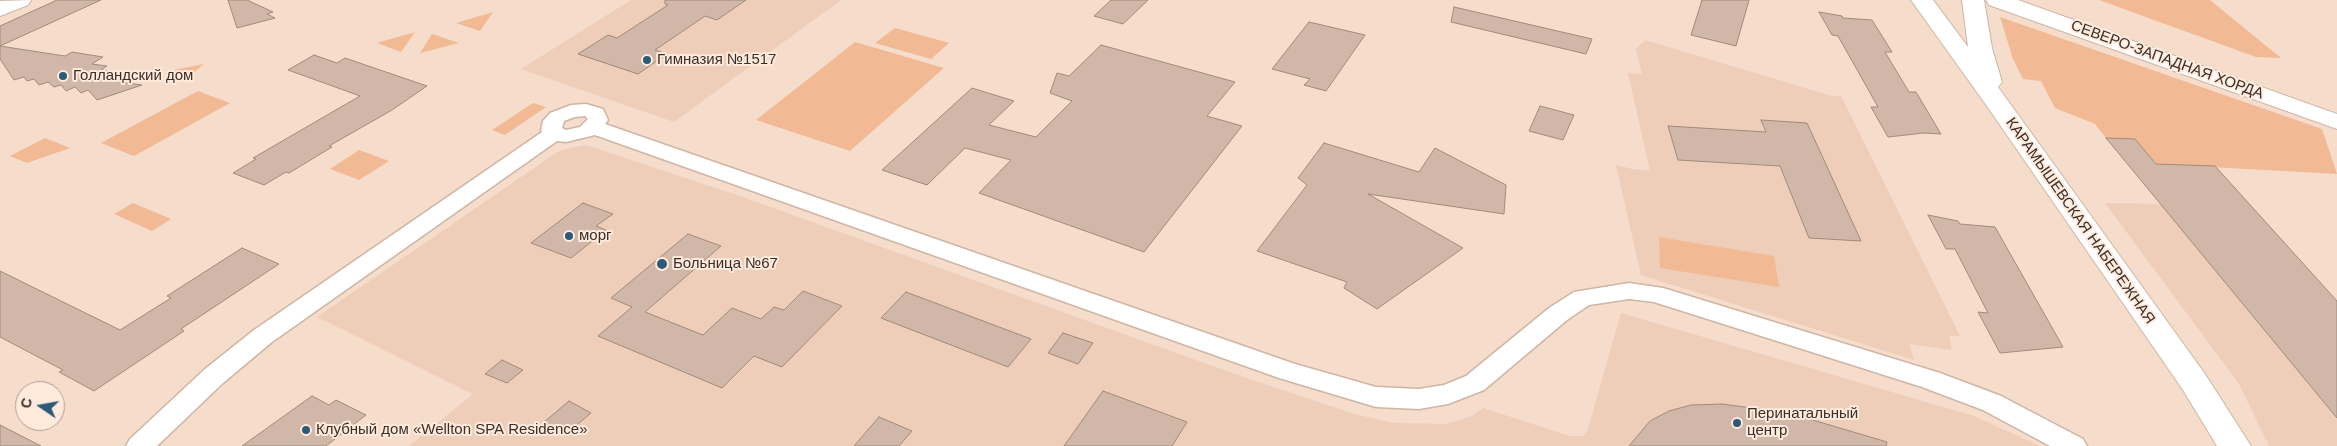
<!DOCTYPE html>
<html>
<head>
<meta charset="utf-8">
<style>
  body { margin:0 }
  #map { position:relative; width:2337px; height:446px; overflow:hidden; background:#f5dccb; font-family:Helvetica,sans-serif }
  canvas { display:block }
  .north { position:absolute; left:15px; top:381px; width:50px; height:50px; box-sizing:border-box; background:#ffeadc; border:1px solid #b09f94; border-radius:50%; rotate:282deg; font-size:14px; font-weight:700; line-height:20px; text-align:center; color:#392f29 }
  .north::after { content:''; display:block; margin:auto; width:18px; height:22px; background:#2b5b79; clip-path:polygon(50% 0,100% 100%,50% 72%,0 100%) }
</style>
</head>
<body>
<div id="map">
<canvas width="2337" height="446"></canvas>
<div class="north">С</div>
</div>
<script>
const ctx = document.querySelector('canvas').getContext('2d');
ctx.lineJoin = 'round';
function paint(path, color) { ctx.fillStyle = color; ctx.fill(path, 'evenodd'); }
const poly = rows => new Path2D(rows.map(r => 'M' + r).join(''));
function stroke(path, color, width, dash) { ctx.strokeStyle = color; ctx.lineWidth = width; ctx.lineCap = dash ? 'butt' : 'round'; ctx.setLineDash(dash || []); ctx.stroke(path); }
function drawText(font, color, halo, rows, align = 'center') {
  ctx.font = font + ' Helvetica,sans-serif'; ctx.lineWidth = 4; ctx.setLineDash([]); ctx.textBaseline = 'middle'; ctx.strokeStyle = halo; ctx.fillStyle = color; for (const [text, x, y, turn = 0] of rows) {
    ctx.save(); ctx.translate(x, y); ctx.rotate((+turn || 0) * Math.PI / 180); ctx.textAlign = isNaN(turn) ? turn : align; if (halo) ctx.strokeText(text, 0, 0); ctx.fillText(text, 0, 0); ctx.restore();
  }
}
paint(poly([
  [631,0,841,0,674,122,521,69],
  [1645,40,1832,96,1841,96,1960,336,1949,336,1952,350,1909,344,1914,360,1641,275,1616,165,1632,169,1650,171,1628,73,1642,74,1636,49],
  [2106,138,2135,139,2156,164,2215,166,2337,301,2337,446,2269,446,2239,384,2105,203,2161,204],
  [586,145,737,195,1235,374,1354,414,1395,423,1446,424,1472,416,1483,408,1570,436,1583,436,1588,429,1621,313,1974,416,2040,446,409,446,473,394,317,317,556,153,565,149]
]), '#eeceb8');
paint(poly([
  [2099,0,2210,0,2281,58,2256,57],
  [493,12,480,31,456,23],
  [2000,17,2322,129,2337,174,2156,164,2135,139,2106,138,2095,124,2055,108,2041,81,2023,79,2013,59],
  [895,28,949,43,931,59,875,43],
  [415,32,401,52,377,43],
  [432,34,459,43,420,53],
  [855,42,944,68,850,151,756,120],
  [204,64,183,81,169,71],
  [198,91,230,103,134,156,101,143],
  [533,103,546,107,505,135,492,130],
  [45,138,70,148,27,163,10,156],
  [359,150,389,161,359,180,330,169],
  [133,203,171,219,152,231,114,214],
  [1659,237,1774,256,1779,287,1660,268]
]), '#f1ba94');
const building = poly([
  [57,0,101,0,0,46,65,56,72,52,103,57,92,64,107,66,101,70,115,72,111,75,126,78,120,82,142,85,97,100,88,90,81,93,75,87,66,91,61,85,54,87,48,82,39,85,34,79,27,81,24,77,14,80,0,59,0,26,57,0],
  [228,0,247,0,273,12,267,14,275,18,237,28,228,0],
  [665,0,746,0,717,20,705,16,655,50,667,54,638,74,578,54,608,35,617,38,668,5,665,4,665,0],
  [1111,0,1148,0,1123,24,1094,16,1111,0],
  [1702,0,1749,0,1736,46,1691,35,1702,0],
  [1454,7,1592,39,1586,54,1451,22,1454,7],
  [1819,12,1842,16,1843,18,1872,20,1892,52,1885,52,1909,92,1916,92,1941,134,1924,133,1888,137,1871,107,1878,107,1838,36,1832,35,1819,12],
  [1309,22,1365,35,1326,91,1304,85,1310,79,1272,69,1309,22],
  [1101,45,1235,82,1207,116,1242,126,1144,252,979,193,1011,160,965,148,927,185,882,170,972,88,1014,101,989,125,1036,137,1072,101,1050,93,1057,73,1069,76,1101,45],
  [314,55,337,63,345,58,427,86,392,110,329,146,332,147,289,173,286,172,264,185,233,173,256,159,253,158,360,96,288,70,314,55],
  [1540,106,1574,115,1563,140,1529,131,1540,106],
  [1761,120,1807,123,1861,241,1809,238,1780,166,1678,160,1668,126,1766,132,1761,120],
  [2106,138,2135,139,2156,164,2215,166,2337,301,2337,418,2106,138],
  [1324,143,1419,172,1435,148,1506,185,1504,214,1368,194,1463,248,1377,309,1344,288,1347,282,1257,251,1307,185,1298,178,1324,143],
  [583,203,613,214,596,226,606,230,571,258,531,243,583,203],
  [1928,215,1958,221,1960,224,1995,227,2063,347,2000,353,1978,312,1988,313,1955,249,1946,249,1928,215],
  [688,234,721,246,645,312,703,335,732,308,761,319,774,307,784,310,803,291,842,306,782,367,754,356,722,388,598,336,632,307,611,298,688,234],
  [242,248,279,264,181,329,184,331,94,391,59,372,63,370,0,337,0,271,120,330,171,298,167,296,242,248],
  [906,292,1031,339,1008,367,881,318,906,292],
  [1063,333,1093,343,1078,364,1048,353,1063,333],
  [502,360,523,370,507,383,485,374,502,360],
  [1103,391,1187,422,1172,446,1064,446,1103,391],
  [312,396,329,405,336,400,366,415,326,446,242,446,312,396],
  [569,401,591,413,565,435,543,423,569,401],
  [1722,404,1789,413,1887,442,1886,446,1629,446,1650,421,1669,411,1691,405,1722,404],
  [879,417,912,431,899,446,854,446,879,417],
  [0,425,41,446,0,446,0,425]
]);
paint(building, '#d0b7a7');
stroke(building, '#a28b7b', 1);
const street = poly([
  [586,104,603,109,608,120,605,124,1295,364,1376,387,1419,389,1444,385,1466,376,1549,308,1574,292,1629,283,1663,288,1940,373,2001,396,2083,439,2087,446,2050,446,1983,410,1922,387,1654,302,1629,299,1589,305,1567,320,1484,390,1448,404,1419,409,1376,407,1279,378,595,135,566,142,557,141,272,342,223,383,157,446,126,446,130,439,205,369,254,330,542,132,541,130,543,121,550,113,571,105,586,104],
  [585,116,588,119,580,127,566,130,562,128,564,121,575,117,585,116]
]);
const secondary = poly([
  [31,0,28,5,0,16,0,1,31,0],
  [1911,0,1933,0,1968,47,1962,0,1984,0,1992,48,2002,82,1998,87,2205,374,2251,446,2217,446,2183,390,1989,109,1911,0],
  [1986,0,2018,0,2337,114,2337,129,1989,5,1986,0]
]);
stroke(street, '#ceb5a4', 3);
stroke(secondary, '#ceb5a4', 2);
paint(street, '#fff');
paint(secondary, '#fff');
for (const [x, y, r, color] of [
  [647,60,5,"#2b5b79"],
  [63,76,5,"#2b5b79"],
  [569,236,5,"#2b5b79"],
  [662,264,6,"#2b5b79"],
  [1737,423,5,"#2b5b79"],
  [306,430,5,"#2b5b79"]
]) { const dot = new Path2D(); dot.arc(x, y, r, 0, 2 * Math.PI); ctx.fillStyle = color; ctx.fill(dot); stroke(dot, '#ffeadc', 2); }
drawText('15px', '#392f29', '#ffeadc', [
  ["Гимназия №1517",657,60],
  ["Голландский дом",73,76],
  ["морг",579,236],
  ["Больница №67",673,264],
  ["Перинатальный",1747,414],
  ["центр",1747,431],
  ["Клубный дом «Wellton SPA Residence»",316,430]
], 'left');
drawText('15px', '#392f29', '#ffeadc', [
  ["СЕВЕРО-ЗАПАДНАЯ ХОРДА",2167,60,20],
  ["КАРАМЫШЕВСКАЯ НАБЕРЕЖНАЯ",2080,221,55]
]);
</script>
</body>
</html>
